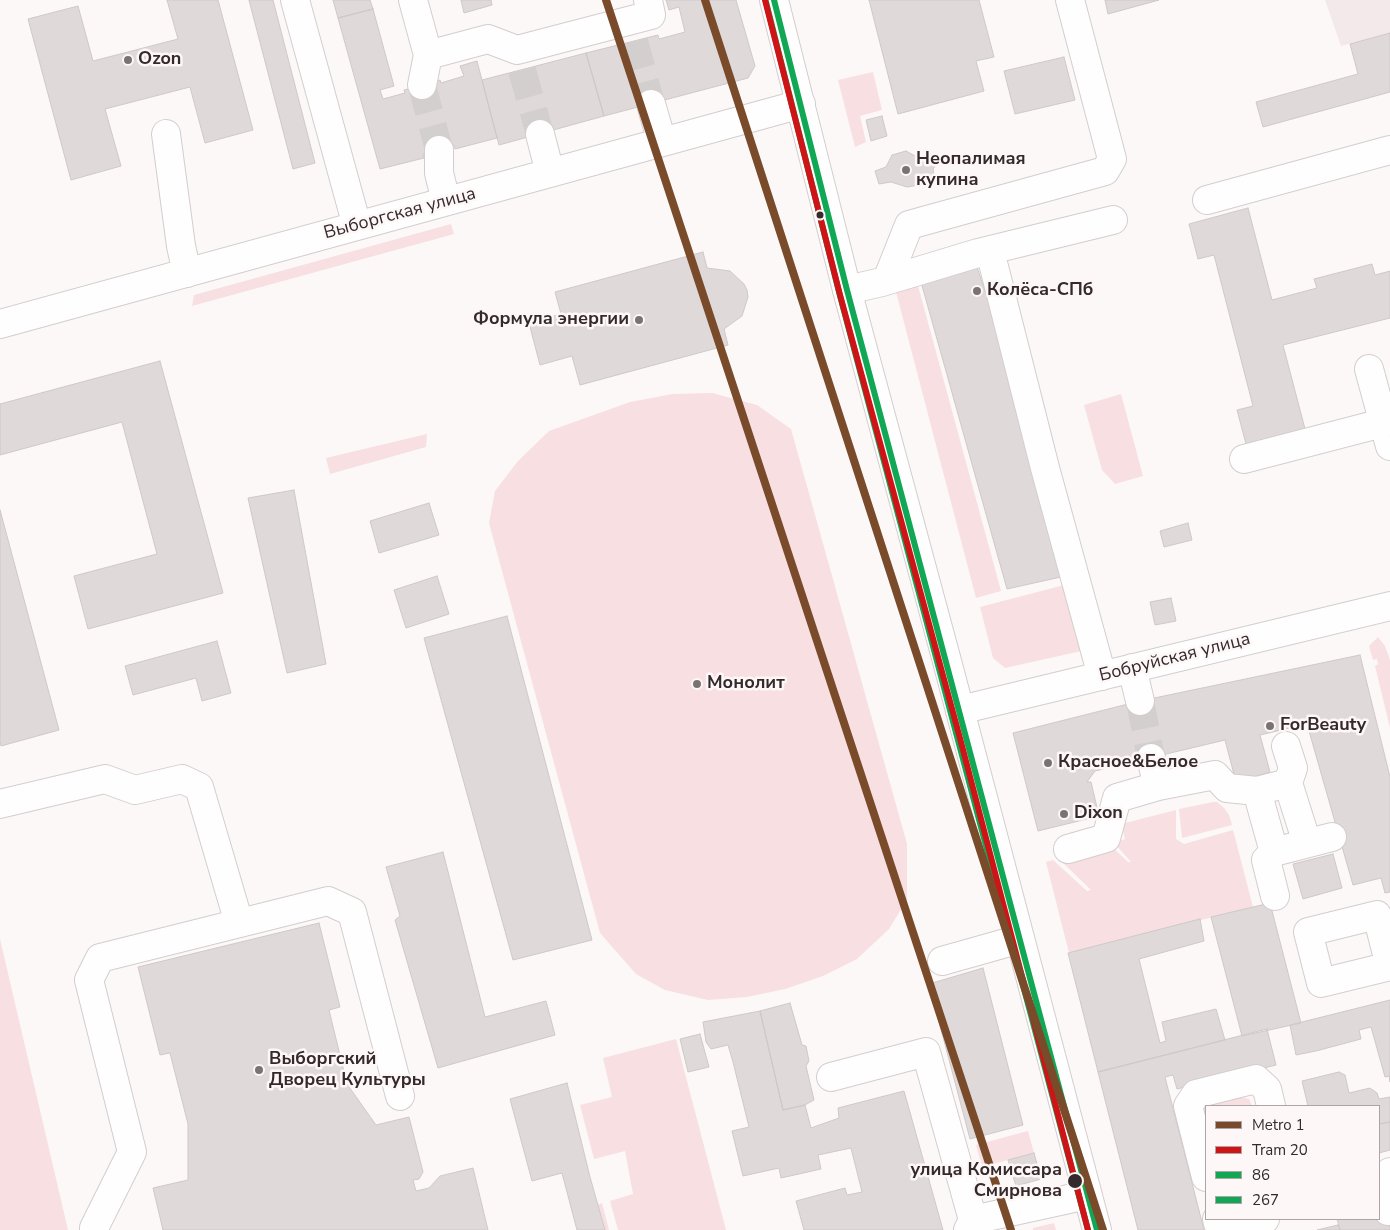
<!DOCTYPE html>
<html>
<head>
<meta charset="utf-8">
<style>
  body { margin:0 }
  #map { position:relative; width:1390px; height:1230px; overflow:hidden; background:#fcf8f8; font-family:"Nunito Sans",sans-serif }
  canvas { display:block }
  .legend { position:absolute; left:1205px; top:1105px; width:175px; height:115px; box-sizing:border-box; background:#fdf7f7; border:1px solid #ada5a5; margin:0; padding:6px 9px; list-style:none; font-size:15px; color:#352a2b }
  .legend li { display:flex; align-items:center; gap:10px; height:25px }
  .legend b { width:25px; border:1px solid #ada5a5 }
</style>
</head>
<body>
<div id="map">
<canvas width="1390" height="1230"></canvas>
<ul class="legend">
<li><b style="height:6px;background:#7a4b2a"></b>Metro 1</li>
<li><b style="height:6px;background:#ce1417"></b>Tram 20</li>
<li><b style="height:6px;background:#10a855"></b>86</li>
<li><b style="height:6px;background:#10a855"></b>267</li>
</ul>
</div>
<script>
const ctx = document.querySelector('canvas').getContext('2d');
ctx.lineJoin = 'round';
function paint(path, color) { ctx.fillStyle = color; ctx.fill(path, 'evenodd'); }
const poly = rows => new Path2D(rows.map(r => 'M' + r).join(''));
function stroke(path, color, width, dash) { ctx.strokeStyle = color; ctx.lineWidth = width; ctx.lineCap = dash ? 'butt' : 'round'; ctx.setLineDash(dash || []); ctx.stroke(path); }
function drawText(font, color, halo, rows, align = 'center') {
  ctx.font = font + ' "Nunito Sans",sans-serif'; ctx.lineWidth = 5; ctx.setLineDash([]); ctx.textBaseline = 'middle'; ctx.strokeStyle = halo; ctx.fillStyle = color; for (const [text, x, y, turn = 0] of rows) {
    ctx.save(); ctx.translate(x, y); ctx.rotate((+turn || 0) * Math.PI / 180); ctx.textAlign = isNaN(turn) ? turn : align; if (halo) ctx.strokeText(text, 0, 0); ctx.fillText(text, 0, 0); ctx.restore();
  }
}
paint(poly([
  [1325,0,1390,0,1390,33,1341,46]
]), '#f3e9ea');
paint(poly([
  [873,72,882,110,860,116,866,142,855,147,838,80],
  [451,224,454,234,192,306,194,295],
  [917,282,1001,591,976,598,895,288],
  [712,393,757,405,791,429,907,844,907,900,889,929,857,959,823,976,785,989,747,997,708,1000,665,990,636,974,600,933,489,523,495,491,518,461,549,431,630,402,673,394],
  [1121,394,1143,476,1115,484,1102,470,1084,405],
  [427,434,426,447,330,474,326,458],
  [1068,584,1086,650,1005,668,993,658,980,607],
  [1378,637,1385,646,1390,660,1390,728,1375,666,1378,664,1377,659,1373,660,1369,646],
  [1213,802,1217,802,1224,808,1229,815,1232,825,1182,838,1179,809],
  [1176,810,1176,839,1184,844,1233,830,1253,907,1069,953,1046,862,1053,860,1087,891,1091,890,1058,858,1109,844,1128,862,1131,862,1114,843,1125,839,1122,827,1125,823],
  [0,939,68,1230,0,1230],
  [676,1039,726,1230,618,1230,610,1201,633,1194,625,1151,594,1159,580,1105,612,1097,603,1058],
  [1240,1097,1249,1099,1252,1106,1206,1106,1206,1149,1201,1109,1205,1107],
  [1028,1131,1034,1153,982,1167,976,1145],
  [602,1203,609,1230,605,1230,598,1205],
  [1054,1223,1056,1230,1033,1230,1033,1228]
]), '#f7dfe2');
const building = poly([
  [167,0,218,0,253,130,205,143,190,87,105,109,121,166,71,180,28,19,78,6,93,61,178,39,167,0],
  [249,0,273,0,315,163,293,169,249,0],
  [333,0,370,0,373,9,338,18,333,0],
  [461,0,491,0,492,5,464,13,461,0],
  [666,0,736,0,755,66,748,78,604,116,586,53,658,35,659,39,685,32,679,7,669,10,666,0],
  [869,0,979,0,994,57,976,61,984,91,898,114,869,0],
  [1105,0,1159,0,1108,14,1105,0],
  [373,9,394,86,380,90,383,99,405,93,404,90,440,80,441,83,464,76,460,66,477,61,497,138,455,149,454,145,423,154,424,158,380,169,338,18,373,9],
  [1390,33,1390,92,1263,127,1256,102,1358,74,1350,44,1390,33],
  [586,53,604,116,499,145,482,80,586,53],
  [1064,57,1075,100,1015,114,1004,71,1064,57],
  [882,116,887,136,871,141,866,120,882,116],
  [906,151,917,157,926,156,934,157,937,164,933,169,934,175,925,179,923,177,919,185,907,187,891,182,879,184,875,171,886,167,892,155,906,151],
  [1248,208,1272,300,1317,288,1314,279,1372,264,1375,275,1390,271,1390,318,1283,345,1305,429,1246,444,1237,410,1253,406,1214,255,1198,259,1189,224,1248,208],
  [703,252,707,268,730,271,744,284,747,290,748,297,742,316,724,329,728,345,580,385,572,356,540,365,529,323,561,314,555,292,703,252],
  [977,267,989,303,1061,577,1007,589,921,282,977,267],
  [160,361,223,593,88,629,74,576,157,554,122,422,0,455,0,404,160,361],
  [294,490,326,664,287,673,248,498,294,490],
  [429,503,439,535,379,553,370,521,429,503],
  [0,510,59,730,1,746,0,742,0,510],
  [1188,523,1192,540,1164,547,1160,531,1188,523],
  [437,576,449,614,406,628,394,590,437,576],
  [1171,598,1176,621,1155,625,1150,602,1171,598],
  [507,616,592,940,513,960,424,638,507,616],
  [217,641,231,693,202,701,196,678,133,695,125,666,217,641],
  [1360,655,1390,777,1390,892,1385,893,1381,878,1353,885,1307,724,1260,735,1270,772,1236,782,1225,740,1095,771,1087,782,1091,782,1099,816,1038,831,1013,733,1140,701,1360,655],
  [443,852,485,1017,546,1001,555,1035,438,1068,395,920,400,916,386,867,443,852],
  [1333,854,1342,888,1303,899,1293,864,1333,854],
  [1270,903,1301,1023,1242,1036,1211,917,1270,903],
  [1200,919,1204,941,1139,959,1160,1043,1166,1041,1162,1022,1216,1009,1225,1040,1098,1072,1068,953,1200,919],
  [319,923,340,1007,329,1010,347,1084,376,1125,409,1117,423,1172,419,1179,413,1180,416,1191,429,1188,440,1176,473,1168,488,1230,163,1230,153,1188,188,1180,188,1124,170,1053,160,1055,138,967,319,923],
  [983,968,1023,1125,970,1139,929,984,983,968],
  [1390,1000,1390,1082,1389,1076,1385,1077,1371,1027,1359,1030,1361,1039,1316,1051,1296,1055,1290,1025,1390,1000],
  [790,1003,802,1045,806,1046,809,1061,806,1066,814,1100,805,1105,783,1110,760,1011,790,1003],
  [760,1011,783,1110,805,1105,811,1128,839,1118,838,1108,904,1091,943,1230,804,1230,796,1201,845,1188,847,1195,862,1192,851,1148,818,1155,821,1169,781,1178,779,1168,743,1176,732,1131,749,1127,733,1062,728,1045,711,1049,706,1042,703,1022,760,1011],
  [1267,1029,1276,1065,1177,1089,1173,1075,1165,1077,1204,1230,1138,1230,1098,1072,1267,1029],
  [700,1034,709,1067,688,1072,680,1039,700,1034],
  [1339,1072,1345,1075,1349,1093,1370,1088,1377,1093,1379,1099,1390,1097,1390,1122,1379,1124,1379,1106,1308,1106,1302,1081,1339,1072],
  [567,1083,590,1177,605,1230,577,1230,562,1173,532,1181,510,1099,567,1083],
  [1390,1122,1390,1150,1379,1153,1379,1124,1390,1122],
  [1034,1153,1041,1179,1016,1186,1008,1160,1034,1153],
  [1390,1210,1390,1230,1340,1230,1337,1219,1379,1219,1390,1210],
  [1338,1225,1340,1230,1317,1230,1338,1225]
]);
paint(building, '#e0d9da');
stroke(building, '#cfc8c9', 1);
stroke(poly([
  [634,41,651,104],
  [522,70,540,134],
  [422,85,439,150],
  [1140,701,1151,758]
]), '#d4cfcf', 28, [28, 14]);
const minor = poly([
  [295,0,357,226],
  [413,0,428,55,488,39,517,50,651,15,648,0],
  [422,85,428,55],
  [651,104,662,142],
  [166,134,181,246,187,273],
  [540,134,550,173],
  [439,150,439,173,446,201],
  [1207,200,1390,150],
  [990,251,1045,468,1102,676],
  [887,280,909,225,1105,171,1112,159,1070,0],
  [847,290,882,282,978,253,1113,220],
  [0,324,801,104],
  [1369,369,1390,446],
  [1244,459,1390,421],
  [1132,668,1140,701],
  [960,710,1390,606],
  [1286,746,1293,768,1288,783],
  [1151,758,1158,786],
  [1257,791,1288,783,1307,843],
  [0,804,105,779,135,790,182,779,199,787,239,923],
  [1068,849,1106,838,1117,798,1158,786,1215,775,1227,788,1257,791,1274,852,1332,837],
  [1274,852,1266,860,1275,896],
  [1377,915,1390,966,1321,983,1308,932,1377,915],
  [942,961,1020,939],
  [831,1077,926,1052,973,1220,968,1230],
  [1206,1177,1188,1106,1196,1094,1256,1079,1267,1089,1271,1106],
  [1388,1211,1384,1194,1390,1172],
  [1217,1219,1218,1223,1227,1227,1265,1219],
  [973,1220,1087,1195],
  [94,1230,94,1228,132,1152,89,980,100,958,328,901,352,912,400,1096]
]);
const major = poly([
  [774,0,847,290,948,665,1097,1230]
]);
stroke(minor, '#d4cdce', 30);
stroke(major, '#d4cdce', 30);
stroke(minor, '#fffefe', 28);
stroke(major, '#fffefe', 28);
stroke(poly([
  [774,0,847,290,1097,1230]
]), '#10a855', 6);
stroke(poly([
  [766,2,839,292,1088,1230]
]), '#10a855', 6);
stroke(poly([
  [765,0,840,295,961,742,1088,1230]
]), '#ce1417', 6);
stroke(poly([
  [606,0,1011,1230],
  [705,0,1103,1230]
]), '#7a4b2a', 8);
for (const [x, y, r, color] of [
  [128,60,5,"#7b7273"],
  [906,170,5,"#7b7273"],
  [820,215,4.5,"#352a2b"],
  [977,291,5,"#7b7273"],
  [639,320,5,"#7b7273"],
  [697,684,5,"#7b7273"],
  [1270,726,5,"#7b7273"],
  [1048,763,5,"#7b7273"],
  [1064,814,5,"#7b7273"],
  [259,1070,5,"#7b7273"],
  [1075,1181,8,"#352a2b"]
]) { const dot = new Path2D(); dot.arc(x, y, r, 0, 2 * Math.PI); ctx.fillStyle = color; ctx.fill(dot); stroke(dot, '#fdf7f7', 2); }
drawText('bold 18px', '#352a2b', '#fdf7f7', [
  ["Ozon",138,60],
  ["Неопалимая",916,160],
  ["купина",916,181],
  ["Колёса-СПб",987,291],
  ["Формула энергии",629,320,"right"],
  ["Монолит",707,684],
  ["ForBeauty",1280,726],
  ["Красное&Белое",1058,763],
  ["Dixon",1074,814],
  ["Выборгский",269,1060],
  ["Дворец Культуры",269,1081]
], 'left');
drawText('18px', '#352a2b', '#fdf7f7', [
  ["Выборгская улица",400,214,-15],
  ["Бобруйская улица",1175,658,-14]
]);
drawText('bold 18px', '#352a2b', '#fdf7f7', [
  ["улица Комиссара",1062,1171],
  ["Смирнова",1062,1192]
], 'right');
</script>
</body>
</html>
